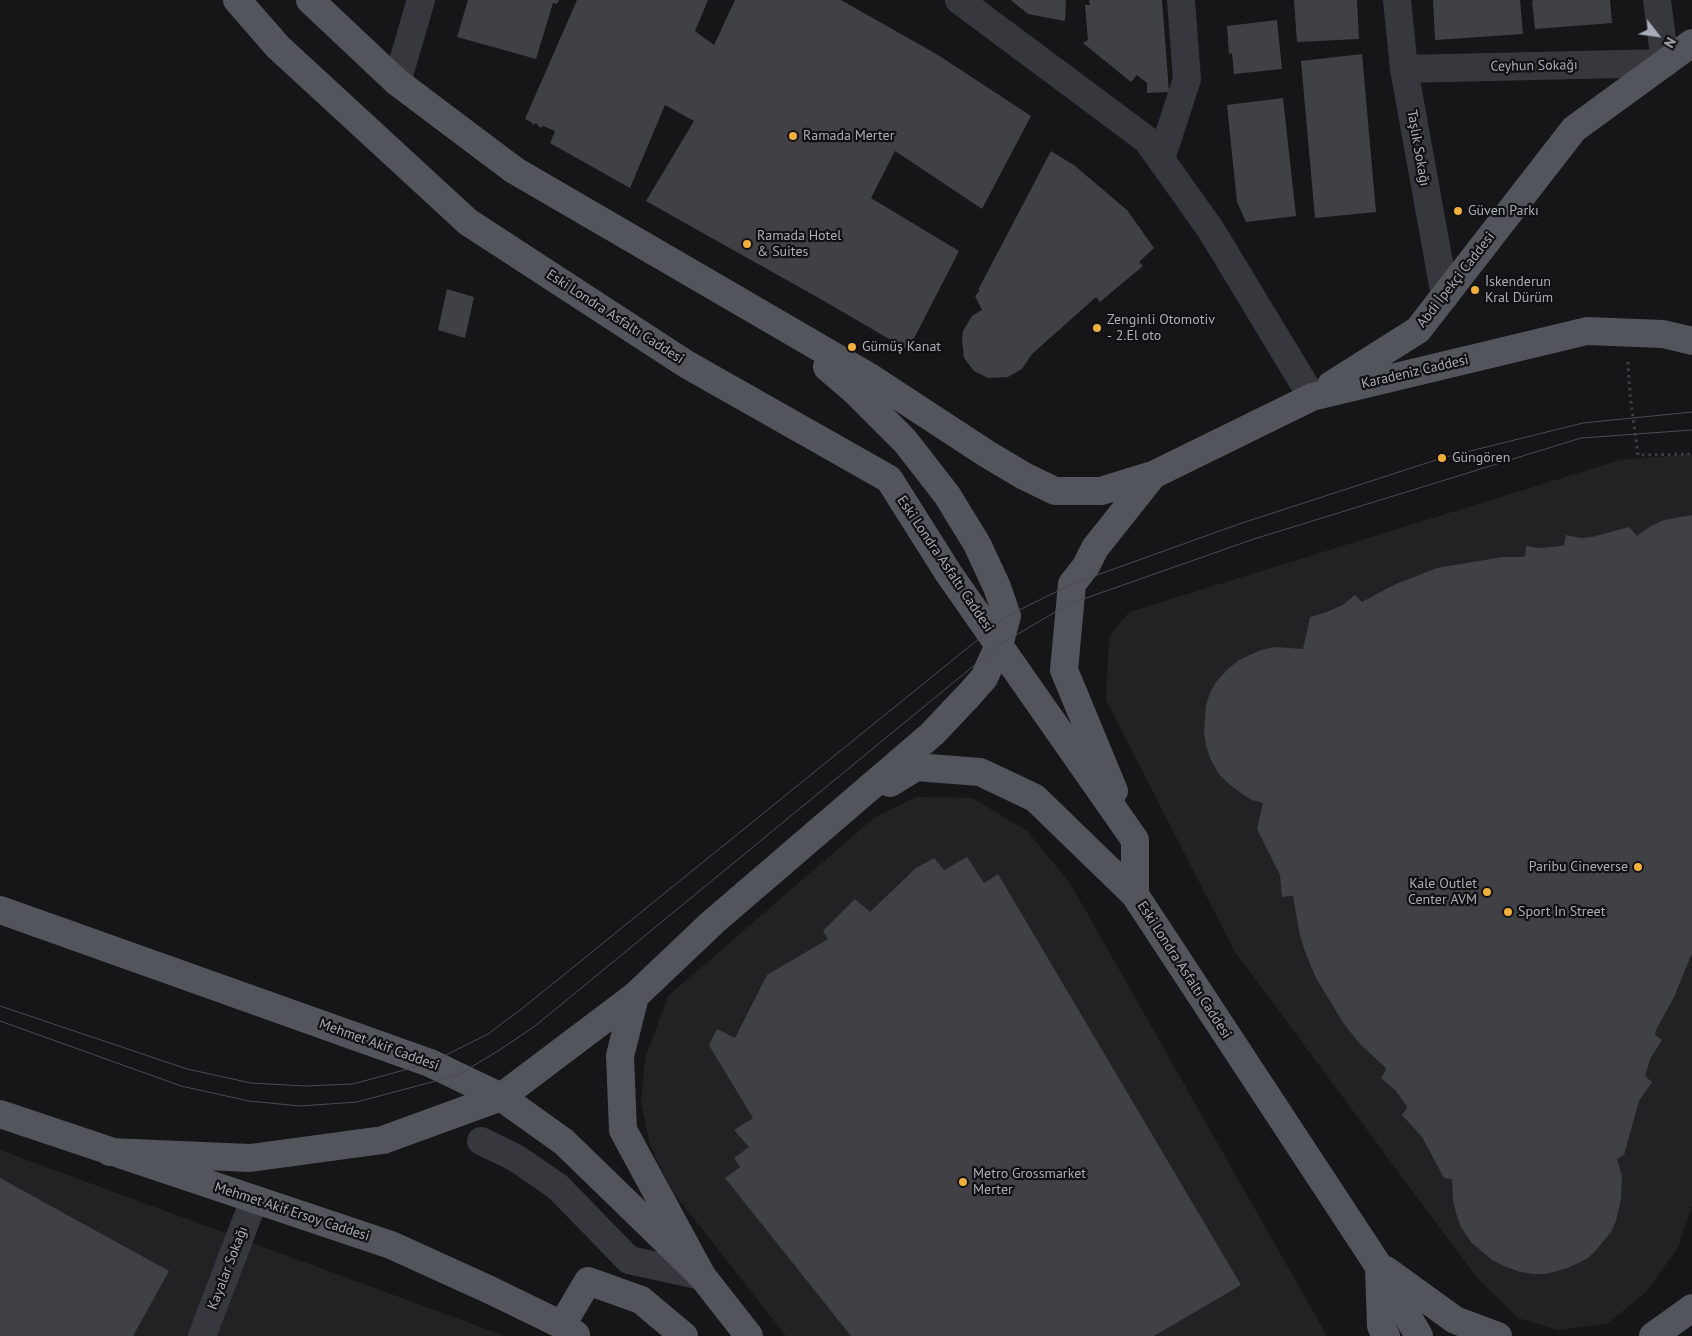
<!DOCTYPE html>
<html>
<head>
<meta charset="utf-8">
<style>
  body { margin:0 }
  #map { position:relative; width:1692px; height:1336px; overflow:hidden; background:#161618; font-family:"PT Sans",sans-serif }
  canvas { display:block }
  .north { position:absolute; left:1632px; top:10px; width:50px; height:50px; -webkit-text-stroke:4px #111113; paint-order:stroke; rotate:120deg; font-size:14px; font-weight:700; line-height:20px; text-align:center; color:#a8adb8 }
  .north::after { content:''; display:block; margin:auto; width:18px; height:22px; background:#a8adb8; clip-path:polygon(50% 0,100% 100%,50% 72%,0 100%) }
</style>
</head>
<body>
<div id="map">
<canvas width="1692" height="1336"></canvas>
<div class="north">N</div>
</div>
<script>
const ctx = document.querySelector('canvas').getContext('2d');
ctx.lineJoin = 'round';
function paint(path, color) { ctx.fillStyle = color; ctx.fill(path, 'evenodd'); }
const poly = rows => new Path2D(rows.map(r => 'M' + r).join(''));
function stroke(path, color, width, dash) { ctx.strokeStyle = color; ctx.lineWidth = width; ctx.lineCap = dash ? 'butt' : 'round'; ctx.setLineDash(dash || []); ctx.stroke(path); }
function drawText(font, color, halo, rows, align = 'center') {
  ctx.font = font + ' "PT Sans",sans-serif'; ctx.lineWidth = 4.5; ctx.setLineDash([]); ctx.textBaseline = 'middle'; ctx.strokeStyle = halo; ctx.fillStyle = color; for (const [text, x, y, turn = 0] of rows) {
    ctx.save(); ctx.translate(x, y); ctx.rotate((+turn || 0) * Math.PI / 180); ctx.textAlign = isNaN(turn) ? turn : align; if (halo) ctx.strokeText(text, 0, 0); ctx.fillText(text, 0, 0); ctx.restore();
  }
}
paint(poly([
  [1692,454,1692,1205,1678,1248,1646,1292,1607,1324,1558,1330,1518,1318,1477,1278,1235,952,1106,700,1109,637,1129,612,1620,460],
  [916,797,972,798,1027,831,1070,883,1327,1336,786,1336,672,1191,650,1145,641,1102,645,1059,668,996,875,817],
  [0,1150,505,1336,0,1336]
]), '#222225');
paint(poly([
  [468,0,559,0,557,4,553,3,536,59,457,37],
  [577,0,708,0,695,31,714,45,735,0,841,0,938,55,1031,116,982,209,895,151,871,198,959,251,908,350,824,301,646,201,694,121,665,105,630,188,550,143,555,131,543,126,540,128,536,123,533,125,531,122,525,119],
  [1011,0,1066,0,1065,21,1028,14],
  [1089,0,1162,0,1169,92,1147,93,1147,83,1137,75,1131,82,1083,43,1088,40,1085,5,1090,5],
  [1294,0,1357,0,1359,39,1297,42],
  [1433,0,1520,0,1523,34,1435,40],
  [1534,0,1610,0,1612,23,1535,29,1532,1],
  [1277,20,1282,69,1234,74,1232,53,1229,54,1227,26],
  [1362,54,1376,212,1315,218,1301,61],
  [1283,98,1296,216,1246,222,1237,202,1227,105],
  [1051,151,1075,166,1127,210,1154,248,1139,262,1143,266,1100,302,1096,297,1032,354,1022,369,1008,377,988,378,974,371,964,358,962,340,963,331,972,316,982,310,975,296,980,290,978,290],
  [447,289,474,297,465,338,438,330],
  [1692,515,1692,953,1674,997,1656,1030,1655,1035,1662,1040,1650,1059,1645,1076,1652,1082,1639,1101,1624,1155,1617,1159,1622,1176,1621,1199,1616,1221,1611,1232,1596,1250,1588,1258,1568,1268,1546,1274,1534,1274,1520,1272,1504,1266,1492,1260,1471,1242,1461,1227,1456,1213,1453,1200,1452,1179,1444,1178,1422,1137,1402,1115,1407,1108,1406,1105,1396,1091,1381,1078,1386,1070,1385,1067,1361,1045,1344,1024,1316,978,1304,949,1299,931,1293,896,1282,897,1280,875,1257,829,1263,803,1252,800,1242,794,1229,784,1219,774,1211,760,1206,746,1204,731,1206,705,1210,693,1216,682,1228,669,1239,660,1261,650,1275,647,1303,649,1310,617,1324,613,1343,605,1355,595,1362,602,1396,584,1437,568,1503,557,1523,557,1525,556,1526,546,1540,548,1561,546,1564,545,1566,535,1581,538,1592,537,1629,527,1637,536,1651,526,1664,520],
  [967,857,984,883,998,874,1241,1285,1154,1336,851,1336,725,1178,740,1167,734,1158,749,1147,734,1130,753,1118,710,1047,709,1045,717,1029,735,1038,767,975,828,939,823,931,855,899,870,912,916,868,934,858,944,870],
  [0,1178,169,1271,133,1336,0,1336]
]), '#404145');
stroke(poly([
  [1628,362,1630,394,1638,455,1692,454]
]), '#3d3f44', 3, [2.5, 4]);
stroke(poly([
  [959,0,1147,140,1211,230,1312,397],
  [1397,0,1404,69,1445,296],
  [1404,69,1665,63,1657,0],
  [397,82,421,0],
  [1161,159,1187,79,1181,0],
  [481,1141,516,1158,558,1187,629,1260,702,1276],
  [202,1336,254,1200]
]), '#37383d', 28);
stroke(poly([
  [237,0,278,47,468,222,686,364,889,479,949,574,1135,840,1135,895,1378,1265,1419,1336],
  [310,0,397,82,514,170,868,376,987,454,1024,476,1055,491,1101,491,1153,475,1312,397,1587,331,1663,334,1692,341],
  [1331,385,1418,330,1574,129,1692,43],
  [890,783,916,767,980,772,1035,798,1135,895],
  [1114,791,1064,670,1072,584,1086,566,1095,548,1153,475],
  [0,910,430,1063,501,1097,564,1142,702,1276],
  [635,996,620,1056,623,1130,702,1276,749,1336],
  [0,1114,391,1245,490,1290,562,1325,572,1336],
  [110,1152,250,1158,383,1140,501,1097,635,996,713,922,932,734,968,696,984,678,999,645,1007,616,997,587,977,544,947,495,905,441,855,391,827,367],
  [1379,1269,1381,1326,1386,1336],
  [1386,1270,1455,1320,1498,1336],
  [576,1335,562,1325,588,1281,641,1300,684,1336],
  [1653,1336,1692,1308]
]), '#53555c', 28);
stroke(poly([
  [0,1006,187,1069,251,1083,305,1086,353,1084,430,1063,488,1034,524,1007,1007,616,1072,584,1239,524,1442,458,1583,423,1692,412],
  [0,1021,181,1086,249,1101,300,1106,357,1102,458,1075,498,1051,535,1026,999,645,1069,604,1254,539,1581,438,1692,430]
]), '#4a4c52', 1);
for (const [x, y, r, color] of [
  [793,136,5,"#f2b134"],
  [1458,211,5,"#f2b134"],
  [747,244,5,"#f2b134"],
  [1475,290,5,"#f2b134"],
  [1097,328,5,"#f2b134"],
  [852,347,5,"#f2b134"],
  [1442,458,5,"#f2b134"],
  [1638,867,5,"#f2b134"],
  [1487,892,5,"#f2b134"],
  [1508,912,5,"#f2b134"],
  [963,1182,5,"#f2b134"]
]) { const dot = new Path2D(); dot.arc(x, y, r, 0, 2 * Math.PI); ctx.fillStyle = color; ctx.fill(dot); stroke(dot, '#111113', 2); }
drawText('14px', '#a8adb8', '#111113', [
  ["Ceyhun Sokağı",1534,66,-1],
  ["Taşlık Sokağı",1418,148,80],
  ["Abdi İpekçi Caddesi",1456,280,-52],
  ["Eski Londra Asfaltı Caddesi",615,317,33],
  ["Karadeniz Caddesi",1415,372,-13],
  ["Eski Londra Asfaltı Caddesi",945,564,56],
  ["Eski Londra Asfaltı Caddesi",1184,970,57],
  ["Mehmet Akif Caddesi",379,1045,20],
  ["Mehmet Akif Ersoy Caddesi",292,1212,18],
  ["Kayalar Sokağı",228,1268,-69]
]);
drawText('14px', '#a8adb8', '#111113', [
  ["Ramada Merter",803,136],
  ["Güven Parkı",1468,211],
  ["Ramada Hotel",757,236],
  ["& Suites",757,252],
  ["İskenderun",1485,282],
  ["Kral Dürüm",1485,298],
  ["Zenginli Otomotiv",1107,320],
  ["- 2.El oto",1107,336],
  ["Gümüş Kanat",862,347],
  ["Güngören",1452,458],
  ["Paribu Cineverse",1628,867,"right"],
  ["Kale Outlet",1477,884,"right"],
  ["Center AVM",1477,900,"right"],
  ["Sport In Street",1518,912],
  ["Metro Grossmarket",973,1174],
  ["Merter",973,1190]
], 'left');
</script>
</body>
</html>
